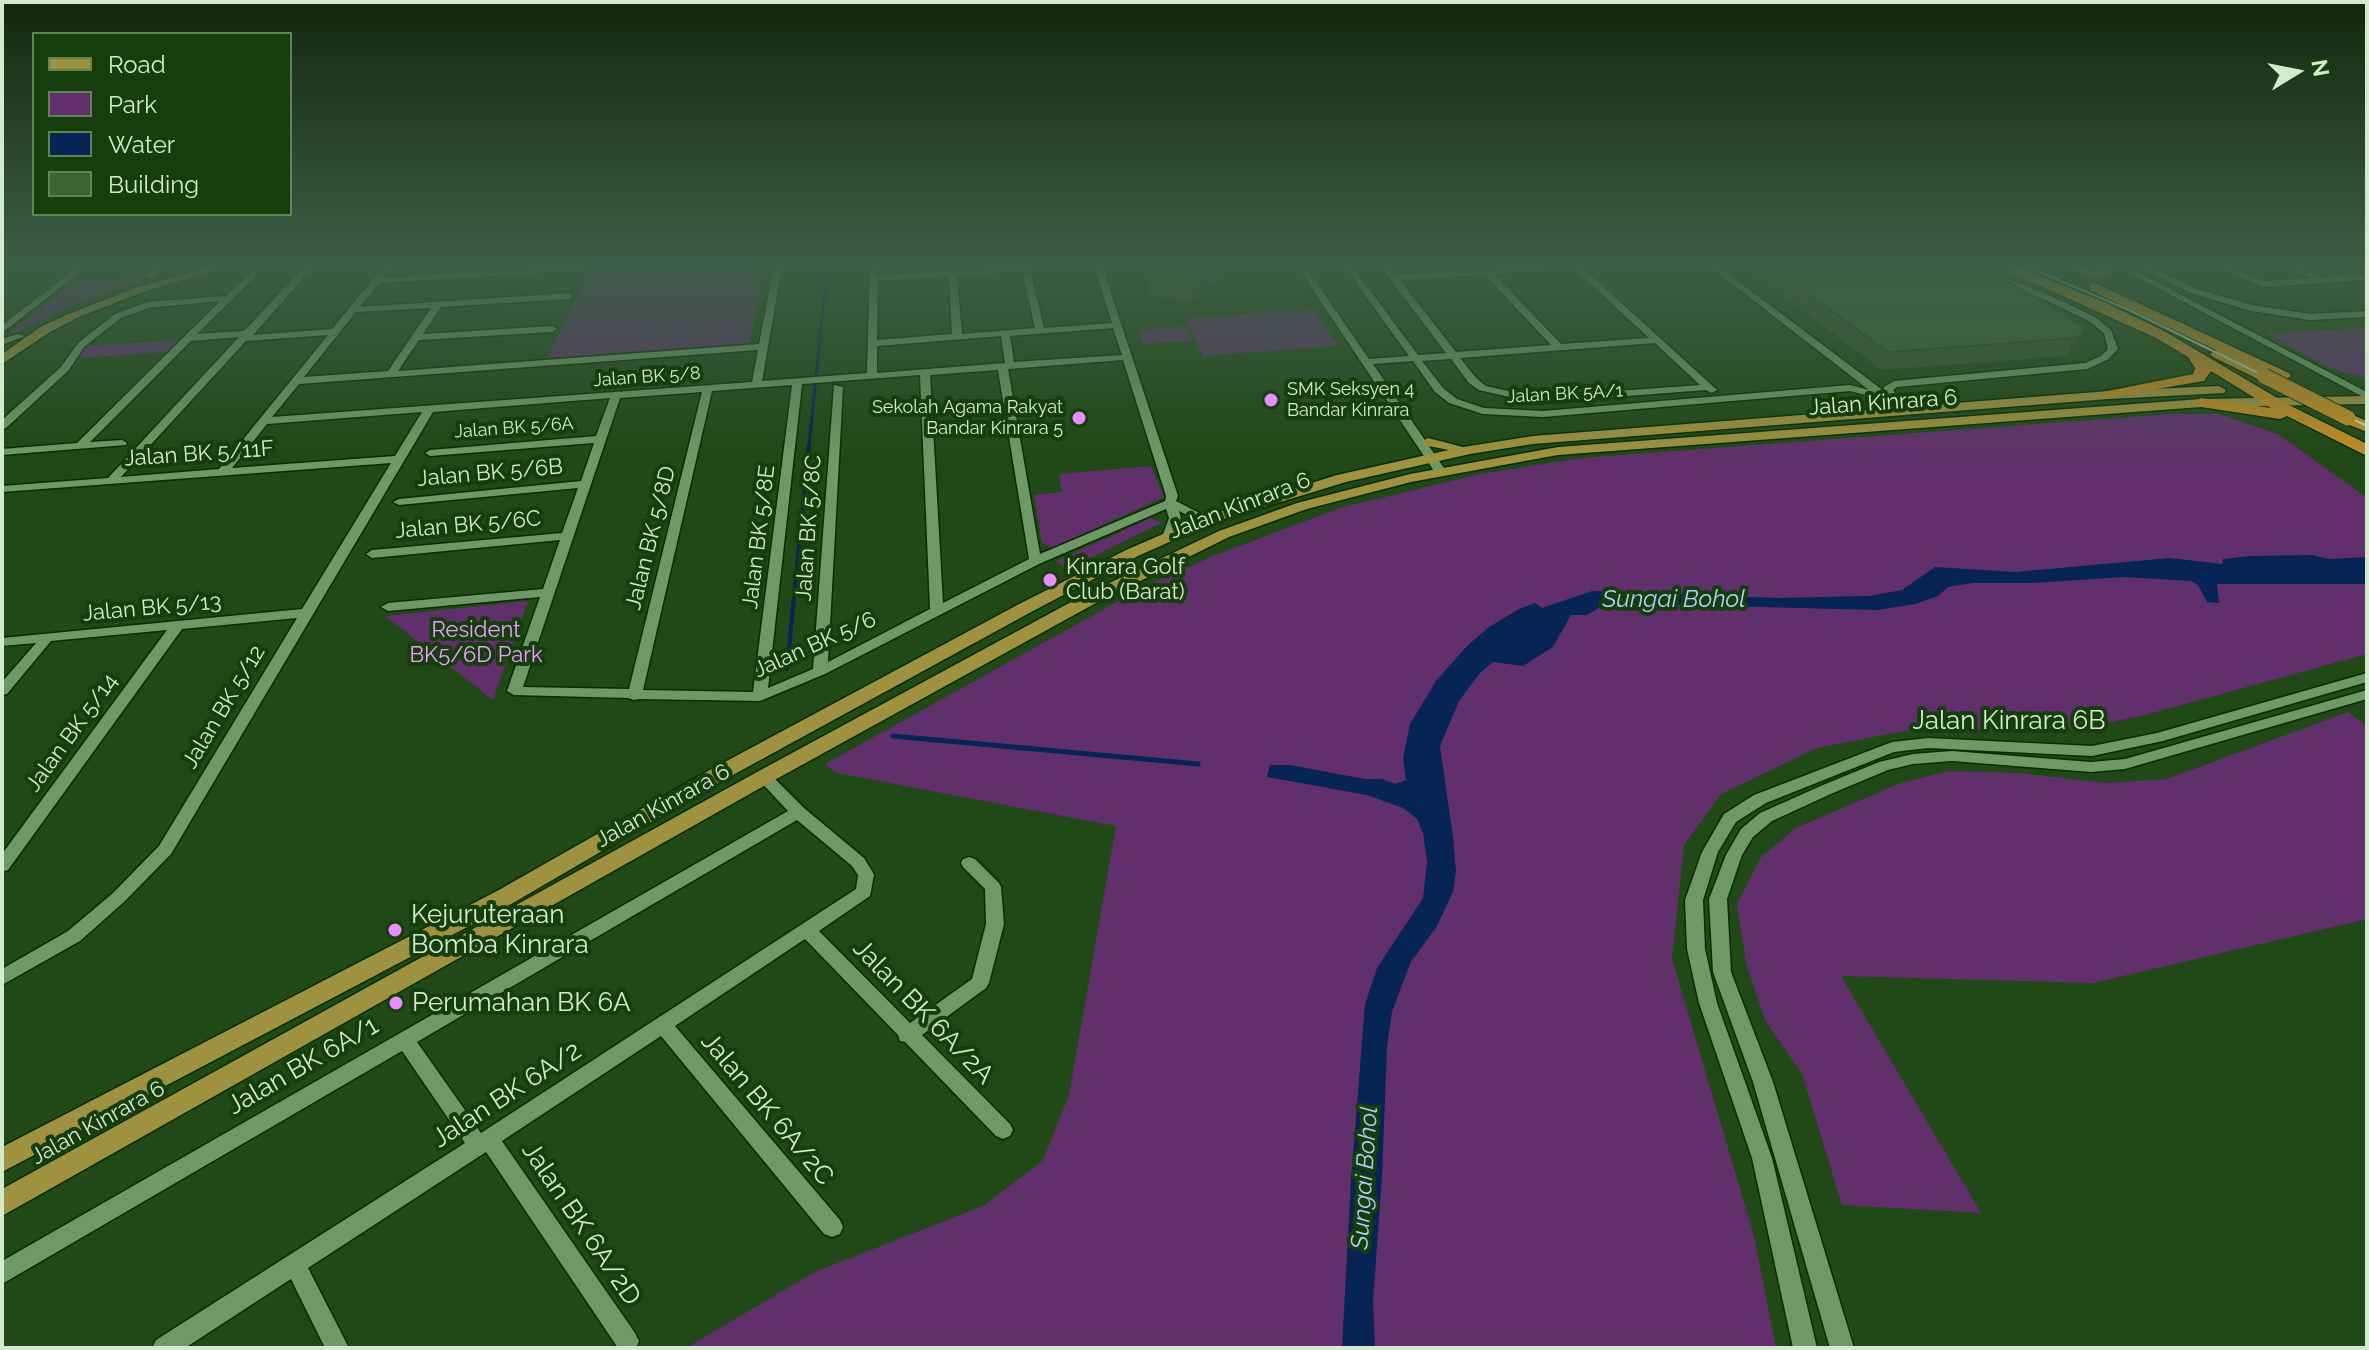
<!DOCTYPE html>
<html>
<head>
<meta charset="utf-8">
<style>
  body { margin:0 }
  #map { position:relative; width:2369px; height:1350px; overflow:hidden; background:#214817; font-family:Raleway,sans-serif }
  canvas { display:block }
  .frame { position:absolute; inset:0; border:4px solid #d3eace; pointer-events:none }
  .legend { position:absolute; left:32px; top:32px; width:260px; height:184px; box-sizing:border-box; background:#163d0c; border:2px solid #62825a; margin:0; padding:10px 14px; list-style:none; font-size:24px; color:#d3eace }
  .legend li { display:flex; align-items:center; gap:16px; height:40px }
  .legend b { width:40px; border:2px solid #62825a }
  .north { position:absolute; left:2257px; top:32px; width:80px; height:80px; -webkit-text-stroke:6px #163d0c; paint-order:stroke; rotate:80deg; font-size:22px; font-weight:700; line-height:32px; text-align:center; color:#d3eace }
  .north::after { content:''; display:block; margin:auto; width:28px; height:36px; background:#d3eace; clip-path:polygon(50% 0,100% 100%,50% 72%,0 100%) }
</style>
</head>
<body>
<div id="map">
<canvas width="2369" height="1350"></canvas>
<div class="frame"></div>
<ul class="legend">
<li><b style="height:10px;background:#9e913f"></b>Road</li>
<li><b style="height:22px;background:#61306c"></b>Park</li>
<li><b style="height:22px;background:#062455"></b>Water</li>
<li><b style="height:22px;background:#3c6433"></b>Building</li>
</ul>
<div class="north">N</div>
</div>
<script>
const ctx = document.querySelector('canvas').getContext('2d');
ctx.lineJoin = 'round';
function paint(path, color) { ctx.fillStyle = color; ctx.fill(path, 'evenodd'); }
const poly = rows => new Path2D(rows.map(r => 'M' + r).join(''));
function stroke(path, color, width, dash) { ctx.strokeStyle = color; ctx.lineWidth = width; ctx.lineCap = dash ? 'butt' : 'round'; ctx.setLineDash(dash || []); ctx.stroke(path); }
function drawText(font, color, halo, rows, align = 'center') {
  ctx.font = font + ' Raleway,sans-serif'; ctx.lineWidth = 8; ctx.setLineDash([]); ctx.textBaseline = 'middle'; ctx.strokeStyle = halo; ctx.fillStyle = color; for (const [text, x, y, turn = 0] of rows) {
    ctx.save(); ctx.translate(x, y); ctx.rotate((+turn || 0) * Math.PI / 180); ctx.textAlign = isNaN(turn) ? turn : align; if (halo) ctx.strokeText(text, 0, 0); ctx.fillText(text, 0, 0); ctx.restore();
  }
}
paint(poly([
  [648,266,766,266,749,344,547,358,590,269],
  [151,277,70,307,2,339,73,282],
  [1314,309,1338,346,1203,356,1186,318],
  [1186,326,1193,341,1143,344,1138,330],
  [2367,328,2367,377,2363,377,2331,369,2265,333],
  [180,340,168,352,77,358,84,346],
  [2171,414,2219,414,2278,434,2367,498,2367,654,2141,716,2082,728,1904,731,1817,748,1721,794,1684,845,1672,959,1754,1236,1776,1348,686,1348,815,1272,985,1205,1043,1160,1069,1095,1116,826,837,773,825,764,1140,589,1213,556,1340,508,1480,474,1581,458],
  [1151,466,1164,497,1052,548,1042,543,1034,495,1062,492,1059,474],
  [1151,518,1161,523,1067,569,1056,561],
  [528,601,493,700,385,616],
  [2348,712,2367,727,2367,919,2093,983,1841,976,1981,1213,1842,1205,1802,1074,1765,1020,1746,963,1737,904,1761,857,1796,828,1898,784,1948,771,2018,773,2106,783,2167,779]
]), '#61306c');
paint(poly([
  [2312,555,2329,559,2367,557,2367,584,2217,584,2219,603,2207,602,2198,585,2191,581,2124,577,2033,583,1973,583,1948,587,1938,596,1915,604,1877,610,1607,603,1587,615,1571,615,1553,647,1523,666,1493,662,1480,673,1459,701,1440,746,1453,837,1456,871,1453,892,1437,926,1411,962,1402,985,1392,1012,1387,1047,1382,1176,1373,1301,1375,1348,1342,1348,1351,1181,1365,1004,1377,968,1423,898,1427,862,1423,833,1417,819,1403,808,1367,795,1267,777,1270,765,1290,765,1365,779,1382,779,1395,784,1406,780,1403,758,1410,724,1436,681,1467,646,1489,627,1519,609,1535,603,1542,608,1592,591,1777,598,1869,596,1902,590,1935,567,2015,572,2170,558,2222,564,2223,559,2250,556]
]), '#062455');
stroke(poly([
  [809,446,827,266]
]), '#062455', 3);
stroke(poly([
  [787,669,809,444]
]), '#062455', 4);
stroke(poly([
  [893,736,1198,764]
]), '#062455', 5);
const minor = poly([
  [2,266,11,266,2,273,2,266],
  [79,266,88,266,2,333,2,325,79,266],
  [155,266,164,266,153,278,147,278,147,274,155,266],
  [305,266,314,266,253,335,332,329,384,266,392,266,383,278,569,266,612,266,608,269,379,283,360,307,569,293,573,296,569,299,441,307,423,334,552,326,557,329,552,332,419,340,398,371,759,344,774,266,782,266,762,381,867,373,870,266,878,266,878,276,1019,266,1057,266,1053,269,954,276,957,278,962,334,1035,328,1023,274,1027,271,1031,274,1044,328,1112,323,1094,266,1102,266,1178,496,1176,501,1213,520,1207,524,1203,523,1179,511,1181,518,1174,537,1168,541,1162,537,1169,518,1166,509,1039,564,825,674,760,701,639,699,634,700,628,698,514,695,507,691,540,597,388,611,381,607,388,603,543,589,560,540,372,558,366,554,372,550,562,533,578,488,399,505,393,502,399,499,581,481,594,443,430,456,425,453,430,450,596,436,610,398,433,412,171,854,125,901,80,941,2,985,2,969,68,931,113,893,159,846,297,618,182,629,8,870,2,872,2,854,167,630,51,641,7,694,2,695,2,682,36,643,2,646,2,638,302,609,391,463,2,492,2,486,108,478,239,337,191,341,90,442,122,440,127,443,126,445,2,455,2,449,77,443,220,301,148,308,121,318,84,347,68,371,6,428,2,429,2,420,61,367,78,343,115,314,147,302,226,296,254,270,257,271,257,275,197,334,244,331,305,266],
  [951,276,949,278,952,334,877,340,878,281,951,276],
  [431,308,388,371,304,377,356,312,431,308],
  [1113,328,1122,355,1014,362,1010,336,1113,328],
  [328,335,219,469,121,477,246,341,328,335],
  [1001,336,1005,363,877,373,877,346,1001,336],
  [758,350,752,382,272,417,299,384,758,350],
  [1123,360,1166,496,1165,501,1040,554,1008,369,1123,360],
  [998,370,1029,559,943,603,930,375,998,370],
  [920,375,930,609,828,662,843,387,834,385,813,669,768,688,802,384,920,375],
  [792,385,753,692,643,690,712,391,792,385],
  [702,392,629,689,523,687,620,398,702,392],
  [422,412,395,456,232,468,267,424,422,412],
  [1297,266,1305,266,1369,359,1409,356,1344,266,1352,266,1418,355,1446,353,1380,266,1388,266,1396,275,1538,266,1581,266,1717,390,1712,393,1706,390,1535,403,1479,390,1469,383,1451,359,1422,361,1443,388,1457,399,1484,408,1543,411,1850,385,1869,390,1709,266,1718,266,1884,391,1884,387,1894,381,2085,363,2101,356,2108,349,2104,333,2089,321,2043,299,1962,266,1974,266,2049,295,2095,317,2111,330,2118,349,2107,360,2087,369,1897,387,1893,390,1895,393,1904,399,1938,408,1933,411,1894,402,1894,407,1882,414,1877,411,1885,404,1881,399,1850,391,1543,417,1483,414,1449,403,1435,392,1413,361,1373,364,1446,471,1440,474,1434,471,1297,266],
  [1574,269,1649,338,1561,344,1494,274,1574,269],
  [1485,275,1551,345,1456,352,1400,280,1485,275],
  [1655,343,1700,385,1535,397,1486,386,1477,379,1460,358,1655,343],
  [2116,266,2126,266,2367,392,2367,399,2116,266],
  [2137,266,2148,266,2197,289,2252,305,2310,314,2367,311,2367,317,2310,320,2251,311,2191,293,2137,266],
  [2213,266,2224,266,2264,281,2310,278,2287,266,2298,266,2322,277,2367,274,2367,280,2263,287,2213,266],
  [2361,266,2367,266,2367,270,2362,268,2361,266],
  [17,334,25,336,2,345,2,339,17,334],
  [2367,673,2367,682,2163,741,2092,756,1928,748,1894,752,1766,803,1736,822,1718,852,1703,900,1705,949,1717,1003,1772,1158,1817,1348,1793,1348,1752,1158,1699,1003,1687,949,1685,900,1702,852,1724,814,1754,795,1892,742,1928,738,2092,746,2157,733,2367,673],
  [2367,690,2367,699,2125,769,2091,772,1952,761,1913,764,1888,770,1833,793,1772,821,1753,837,1742,855,1727,899,1731,972,1773,1082,1854,1348,1830,1348,1753,1082,1713,972,1709,899,1726,855,1741,829,1760,813,1823,785,1879,762,1913,754,1952,751,2091,762,2125,759,2367,690],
  [764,772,769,773,804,808,864,858,872,871,874,875,870,896,819,931,910,1023,972,979,986,924,985,889,963,867,961,863,963,859,969,857,975,859,999,883,1001,887,1004,924,989,983,986,988,922,1035,1010,1124,1013,1130,1010,1136,1003,1139,996,1136,905,1042,900,1041,898,1035,805,939,675,1026,840,1220,843,1227,840,1234,832,1237,824,1234,661,1036,502,1141,635,1333,639,1341,636,1348,618,1348,486,1152,308,1268,349,1348,325,1348,291,1279,185,1348,152,1348,156,1340,465,1143,402,1051,2,1284,2,1261,788,811,756,777,759,773,764,772],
  [797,820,852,866,858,875,856,889,481,1133,417,1042,797,820]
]);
const major = poly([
  [213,266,230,266,143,292,79,317,50,332,2,364,2,354,42,326,71,313,135,288,213,266],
  [2219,386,2226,390,2224,393,2109,399,1533,444,1470,454,1346,482,1212,523,1138,556,1033,611,722,781,513,903,2,1172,2,1147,497,891,708,771,1021,603,1126,550,1202,517,1337,475,1449,450,1423,445,1421,442,1428,438,1463,447,1533,436,2109,391,2219,386],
  [2367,396,2367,404,2201,407,1558,455,1411,482,1307,509,1229,537,1096,603,771,782,2,1216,2,1189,757,772,1084,595,1219,531,1297,503,1410,474,1558,447,2201,399,2367,396]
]);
const highway = poly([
  [1996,266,2015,266,2104,302,2164,331,2289,405,2367,444,2367,456,2287,416,2280,419,2195,406,2193,403,2201,398,2271,408,2211,371,2204,381,2103,398,2103,392,2193,374,2195,368,2188,357,2154,337,1996,266],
  [2058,266,2096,270,2101,269,2100,266,2114,266,2116,271,2096,278,2058,266],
  [2095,283,2289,373,2291,376,2283,381,2271,376,2264,381,2258,379,2213,357,2210,354,2216,350,2090,290,2090,284,2095,283],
  [2348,413,2367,421,2367,432,2342,422,2340,418,2348,413]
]);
stroke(minor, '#052d00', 3);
stroke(major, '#052d00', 3);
stroke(highway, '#052d00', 3);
paint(minor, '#6e9865');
paint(major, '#9e913f');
paint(highway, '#be8c26');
stroke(poly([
  [2025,266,2129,310,2367,426]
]), '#b8d2b3', 2);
const highwayBridge = poly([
  [2264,376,2348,418]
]);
stroke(highwayBridge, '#052d00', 17, []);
stroke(highwayBridge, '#be8c26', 15);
paint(poly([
  [1156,266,1225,266,1225,272,1219,284,1204,283,1195,300,1148,296,1148,279],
  [1743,266,1980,266,2082,326,2076,350,2067,356,1882,370]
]), '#34562c');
paint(poly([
  [1204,266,1204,283,1195,300,1195,283],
  [1220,266,1225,266,1225,272,1219,284],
  [2084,333,2076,350,2067,356,2075,338]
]), '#2a4624');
const building = poly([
  [1156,266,1220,266,1220,267,1204,266,1195,283,1148,279,1156,266],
  [1770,266,1980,266,2062,312,2082,326,2084,333,2075,338,1888,352,1770,266]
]);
paint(building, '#3c6433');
stroke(building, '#2a4624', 2);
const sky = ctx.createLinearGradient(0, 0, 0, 455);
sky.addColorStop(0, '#12280d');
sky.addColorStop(0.58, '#3d5e47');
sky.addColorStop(1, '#3d5e4700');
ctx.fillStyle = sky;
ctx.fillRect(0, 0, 2369, 455);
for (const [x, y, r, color] of [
  [1271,400,8,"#e98dfe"],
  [1079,418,8,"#e98dfe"],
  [1050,580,8,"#e98dfe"],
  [395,930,8,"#e98dfe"],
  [396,1003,8,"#e98dfe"]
]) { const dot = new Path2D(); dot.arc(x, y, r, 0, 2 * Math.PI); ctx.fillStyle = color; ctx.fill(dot); stroke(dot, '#163d0c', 3); }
drawText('18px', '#d3eace', '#163d0c', [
  ["Jalan BK 5/8",647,377,-4],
  ["Jalan BK 5A/1",1565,394,-3],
  ["Jalan BK 5/6A",514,428,-4]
]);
drawText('18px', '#d3eace', '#163d0c', [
  ["SMK Seksyen 4",1287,390],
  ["Bandar Kinrara",1287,411],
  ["Sekolah Agama Rakyat",1063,408,"right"],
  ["Bandar Kinrara 5",1063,429,"right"]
], 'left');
drawText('22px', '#d3eace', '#163d0c', [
  ["Jalan Kinrara 6",1883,403,-4],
  ["Jalan BK 5/11F",199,454,-4],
  ["Jalan BK 5/6B",490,473,-5],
  ["Jalan Kinrara 6",1240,506,-21],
  ["Jalan BK 5/6C",468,525,-5],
  ["Jalan BK 5/8C",809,528,-86],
  ["Jalan BK 5/8E",759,537,-83],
  ["Jalan BK 5/8D",651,538,-76],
  ["Jalan BK 5/13",152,608,-5],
  ["Jalan BK 5/6",815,645,-24],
  ["Jalan BK 5/12",224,707,-59],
  ["Jalan BK 5/14",72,733,-54],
  ["Jalan Kinrara 6",663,806,-29],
  ["Jalan Kinrara 6",98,1123,-29]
]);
drawText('22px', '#d3eace', '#163d0c', [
  ["Kinrara Golf",1066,567],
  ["Club (Barat)",1066,592]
], 'left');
drawText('22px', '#eda0ff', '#163d0c', [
  ["Resident",476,630],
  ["BK5/6D Park",476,655]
]);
drawText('italic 24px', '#b0ceff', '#163d0c', [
  ["Sungai Bohol",1674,600],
  ["Sungai Bohol",1365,1178,-86]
]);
drawText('26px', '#d3eace', '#163d0c', [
  ["Jalan Kinrara 6B",2009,721],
  ["Jalan BK 6A/2A",923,1012,46],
  ["Jalan BK 6A/1",303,1066,-30],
  ["Jalan BK 6A/2",507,1095,-33],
  ["Jalan BK 6A/2C",767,1109,50],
  ["Jalan BK 6A/2D",581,1224,56]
]);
drawText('26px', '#d3eace', '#163d0c', [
  ["Kejuruteraan",411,915],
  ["Bomba Kinrara",411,945],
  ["Perumahan BK 6A",412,1003]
], 'left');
</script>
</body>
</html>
